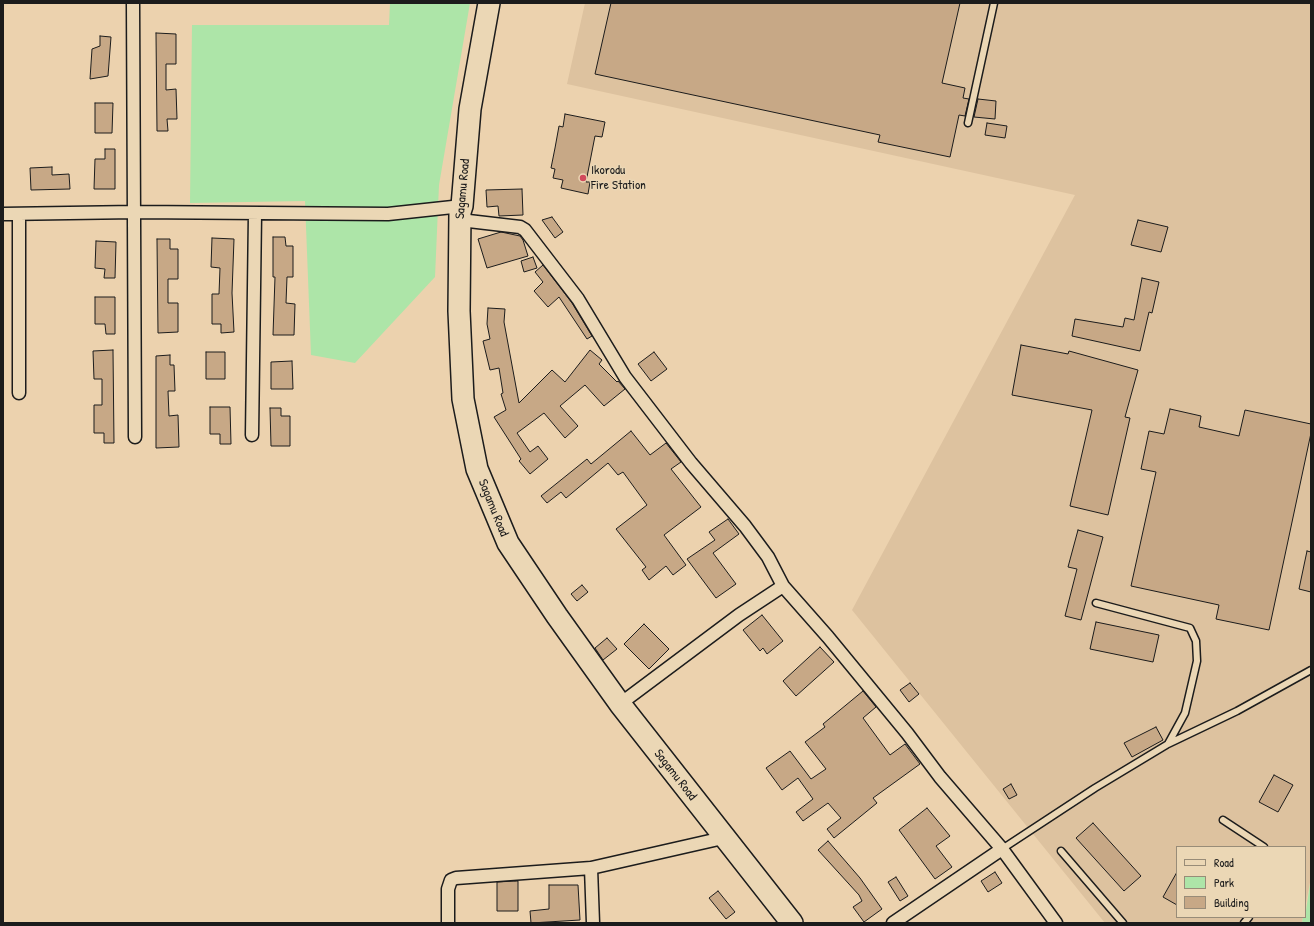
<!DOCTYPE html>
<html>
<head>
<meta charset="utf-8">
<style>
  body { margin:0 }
  #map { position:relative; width:1314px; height:926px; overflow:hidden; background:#ecd2ae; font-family:"Patrick Hand",sans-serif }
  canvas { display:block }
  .frame { position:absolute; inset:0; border:4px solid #1c1c1c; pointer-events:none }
  .legend { position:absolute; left:1176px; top:846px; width:130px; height:72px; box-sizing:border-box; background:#ebd7b5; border:1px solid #988c78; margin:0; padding:5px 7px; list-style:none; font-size:12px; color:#1c1c1c }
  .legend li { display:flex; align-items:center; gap:8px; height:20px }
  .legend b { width:20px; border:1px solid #988c78 }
</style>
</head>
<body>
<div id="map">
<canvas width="1314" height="926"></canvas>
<div class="frame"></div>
<ul class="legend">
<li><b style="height:5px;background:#ebd7b5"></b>Road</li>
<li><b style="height:11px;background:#ade5a8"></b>Park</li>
<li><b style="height:11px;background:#c7a886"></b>Building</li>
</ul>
</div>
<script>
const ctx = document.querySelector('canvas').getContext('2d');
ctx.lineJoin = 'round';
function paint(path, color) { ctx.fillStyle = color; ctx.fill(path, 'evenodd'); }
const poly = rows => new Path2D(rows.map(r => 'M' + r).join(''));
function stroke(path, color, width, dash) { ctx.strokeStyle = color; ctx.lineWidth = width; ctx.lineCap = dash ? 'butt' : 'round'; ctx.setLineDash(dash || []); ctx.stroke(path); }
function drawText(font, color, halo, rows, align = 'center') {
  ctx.font = font + ' "Patrick Hand",sans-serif'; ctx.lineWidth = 3; ctx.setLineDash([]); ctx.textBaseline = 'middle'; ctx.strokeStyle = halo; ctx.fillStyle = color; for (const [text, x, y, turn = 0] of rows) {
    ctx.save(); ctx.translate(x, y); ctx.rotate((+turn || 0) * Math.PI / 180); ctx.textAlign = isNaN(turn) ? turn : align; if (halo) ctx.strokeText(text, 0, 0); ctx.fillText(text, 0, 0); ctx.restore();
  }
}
paint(poly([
  [585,3,1311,3,1311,877,1305,908,1305,847,1177,847,1177,917,1303,917,1302,923,1105,923,852,610,1075,195,567,84]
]), '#ddc29f');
paint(poly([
  [390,3,470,3,439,185,435,277,355,363,311,355,305,201,190,203,192,25,389,25],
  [1311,877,1311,923,1302,923,1303,917,1305,917]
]), '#ade5a8');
const building = poly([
  [611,3,960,3,942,83,965,88,963,98,969,99,965,116,959,115,950,157,878,142,880,135,595,74,611,3],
  [156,33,176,34,176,64,166,64,166,90,176,89,177,119,167,119,168,131,157,131,156,33],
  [100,36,111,37,108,76,90,79,92,49,100,46,100,36],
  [978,99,996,101,995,119,974,117,978,99],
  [95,103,113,103,112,133,95,133,95,103],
  [565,114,605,122,602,137,595,136,586,182,590,182,588,194,561,188,563,180,553,178,555,169,551,168,555,148,559,126,563,127,565,114],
  [987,123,1007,126,1005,138,985,135,987,123],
  [105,149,115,149,115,189,94,189,95,159,105,159,105,149],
  [52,167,52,175,69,174,70,189,31,190,30,168,52,167],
  [522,189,523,215,499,216,498,206,487,207,486,190,522,189],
  [552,217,563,232,555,238,542,220,552,217],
  [1138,220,1168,227,1161,252,1131,245,1138,220],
  [501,232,520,236,523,240,528,256,487,268,478,239,501,232],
  [273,237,285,237,286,246,293,246,293,277,287,277,286,303,295,304,294,335,273,335,275,277,273,277,273,237],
  [212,238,234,239,232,293,234,332,221,333,221,324,212,324,212,294,219,294,220,268,211,267,212,238],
  [157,239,170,239,170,249,178,249,178,279,168,279,168,303,178,303,178,332,158,333,157,239],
  [96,241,116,242,115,278,104,278,105,269,95,268,96,241],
  [533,257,537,268,524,272,521,261,533,257],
  [543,265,572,303,592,336,587,339,559,297,548,307,534,291,543,282,535,272,543,265],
  [1142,278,1159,282,1152,313,1149,312,1140,351,1072,336,1075,319,1123,327,1125,318,1134,320,1142,278],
  [95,297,115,297,115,334,106,334,105,324,95,324,95,297],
  [488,308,505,309,504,322,519,403,552,370,565,382,590,350,602,360,599,364,617,382,618,381,625,389,604,406,585,385,560,406,578,426,565,438,544,413,517,433,530,452,538,446,548,459,530,474,519,461,521,459,494,417,506,410,501,394,503,393,499,368,490,370,483,341,490,339,487,324,488,308],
  [1021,345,1068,354,1069,351,1138,370,1125,417,1130,418,1108,515,1070,506,1092,410,1012,395,1021,345],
  [113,350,114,443,104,443,104,433,94,433,94,405,102,405,102,379,94,379,93,351,113,350],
  [206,352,225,352,225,379,206,379,206,352],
  [654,352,667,369,651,381,638,364,654,352],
  [170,355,170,365,174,365,175,391,168,391,169,416,178,415,179,447,156,448,156,356,170,355],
  [292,361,293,389,271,389,271,362,292,361],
  [210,407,230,407,231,444,220,444,220,434,210,434,210,407],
  [270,408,281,408,281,416,290,416,290,446,271,446,270,408],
  [1170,409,1201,416,1199,427,1239,436,1245,410,1311,424,1311,433,1269,630,1216,619,1219,605,1131,586,1156,472,1141,469,1149,431,1164,434,1170,409],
  [631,431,650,455,666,443,681,462,671,469,701,507,664,535,686,565,673,575,666,566,649,580,642,570,646,567,616,529,647,505,623,472,618,475,608,463,566,498,561,492,547,503,541,496,587,459,591,464,631,431],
  [728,519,739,534,713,553,736,584,716,598,687,559,715,540,709,532,728,519],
  [1078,530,1103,537,1081,620,1065,616,1077,569,1068,567,1078,530],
  [1307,551,1311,552,1311,592,1299,589,1307,551],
  [582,585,588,592,577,601,571,594,582,585],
  [762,615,783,641,767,654,763,648,760,651,743,630,762,615],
  [1096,622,1159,635,1153,662,1090,649,1096,622],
  [644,624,669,649,649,669,624,644,644,624],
  [607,638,617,649,603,660,595,648,607,638],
  [820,647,834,662,796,696,783,681,820,647],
  [910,683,919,694,909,702,900,690,910,683],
  [863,691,876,707,863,718,890,755,905,744,920,764,873,798,877,803,834,838,827,829,841,818,828,803,803,821,796,812,813,799,798,778,782,790,766,768,790,751,811,779,826,769,805,742,825,727,823,724,863,691],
  [1156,727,1163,740,1132,757,1124,743,1156,727],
  [1274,775,1293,785,1278,812,1259,802,1274,775],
  [1011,784,1017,795,1009,799,1003,789,1011,784],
  [927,808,950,836,936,846,952,867,935,879,899,830,927,808],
  [1093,823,1141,876,1124,891,1076,838,1093,823],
  [828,841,860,878,882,909,864,922,853,907,862,901,859,895,818,850,828,841],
  [995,872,1002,883,988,892,981,881,995,872],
  [1177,872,1177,905,1163,897,1177,872],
  [896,877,908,896,900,901,888,882,896,877],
  [515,881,518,881,518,911,497,911,497,882,515,881],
  [549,885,578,885,580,920,531,923,530,911,549,909,549,885],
  [718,891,735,912,726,919,709,898,718,891]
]);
paint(building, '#c7a886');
stroke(building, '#1c1c1c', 1);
const service = poly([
  [968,123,994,3],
  [1168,744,1237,711,1311,670],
  [1223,820,1264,847],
  [1002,849,1095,788,1168,744,1185,713,1197,661,1196,641,1190,628,1096,603],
  [1061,851,1123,923],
  [1244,923,1249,917]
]);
const minor = poly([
  [133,3,135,437],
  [3,214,135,212,388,214,462,206],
  [460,220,520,227,525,230,578,299,625,377,691,463,745,526,768,557,783,586,828,637,907,733,940,777,1002,849,1056,923],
  [19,393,19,214],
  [252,435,255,214],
  [620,704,739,615,783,586],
  [591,868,593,923],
  [448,923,448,889,451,880,456,878,591,868,723,838],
  [893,923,1002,849]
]);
const trunk = poly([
  [489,3,470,109,462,206,460,212,459,311,463,399,477,469,508,543,557,616,620,704,792,923]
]);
stroke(service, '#1c1c1c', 9);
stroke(minor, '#1c1c1c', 15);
stroke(trunk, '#1c1c1c', 24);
stroke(service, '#ebd7b5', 6);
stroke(minor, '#ebd7b5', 12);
stroke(trunk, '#ebd7b5', 21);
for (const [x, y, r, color] of [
  [583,178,4,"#d1495b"]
]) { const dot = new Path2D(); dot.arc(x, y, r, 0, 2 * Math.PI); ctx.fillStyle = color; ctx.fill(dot); stroke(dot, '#ebd7b5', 1.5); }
drawText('13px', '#1c1c1c', '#ebd7b5', [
  ["Ikorodu",591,171],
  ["Fire Station",591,186]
], 'left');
drawText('13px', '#1c1c1c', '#ebd7b5', [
  ["Sagamu Road",463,189,-85],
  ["Sagamu Road",493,508,68],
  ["Sagamu Road",675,775,52]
]);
</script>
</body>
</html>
